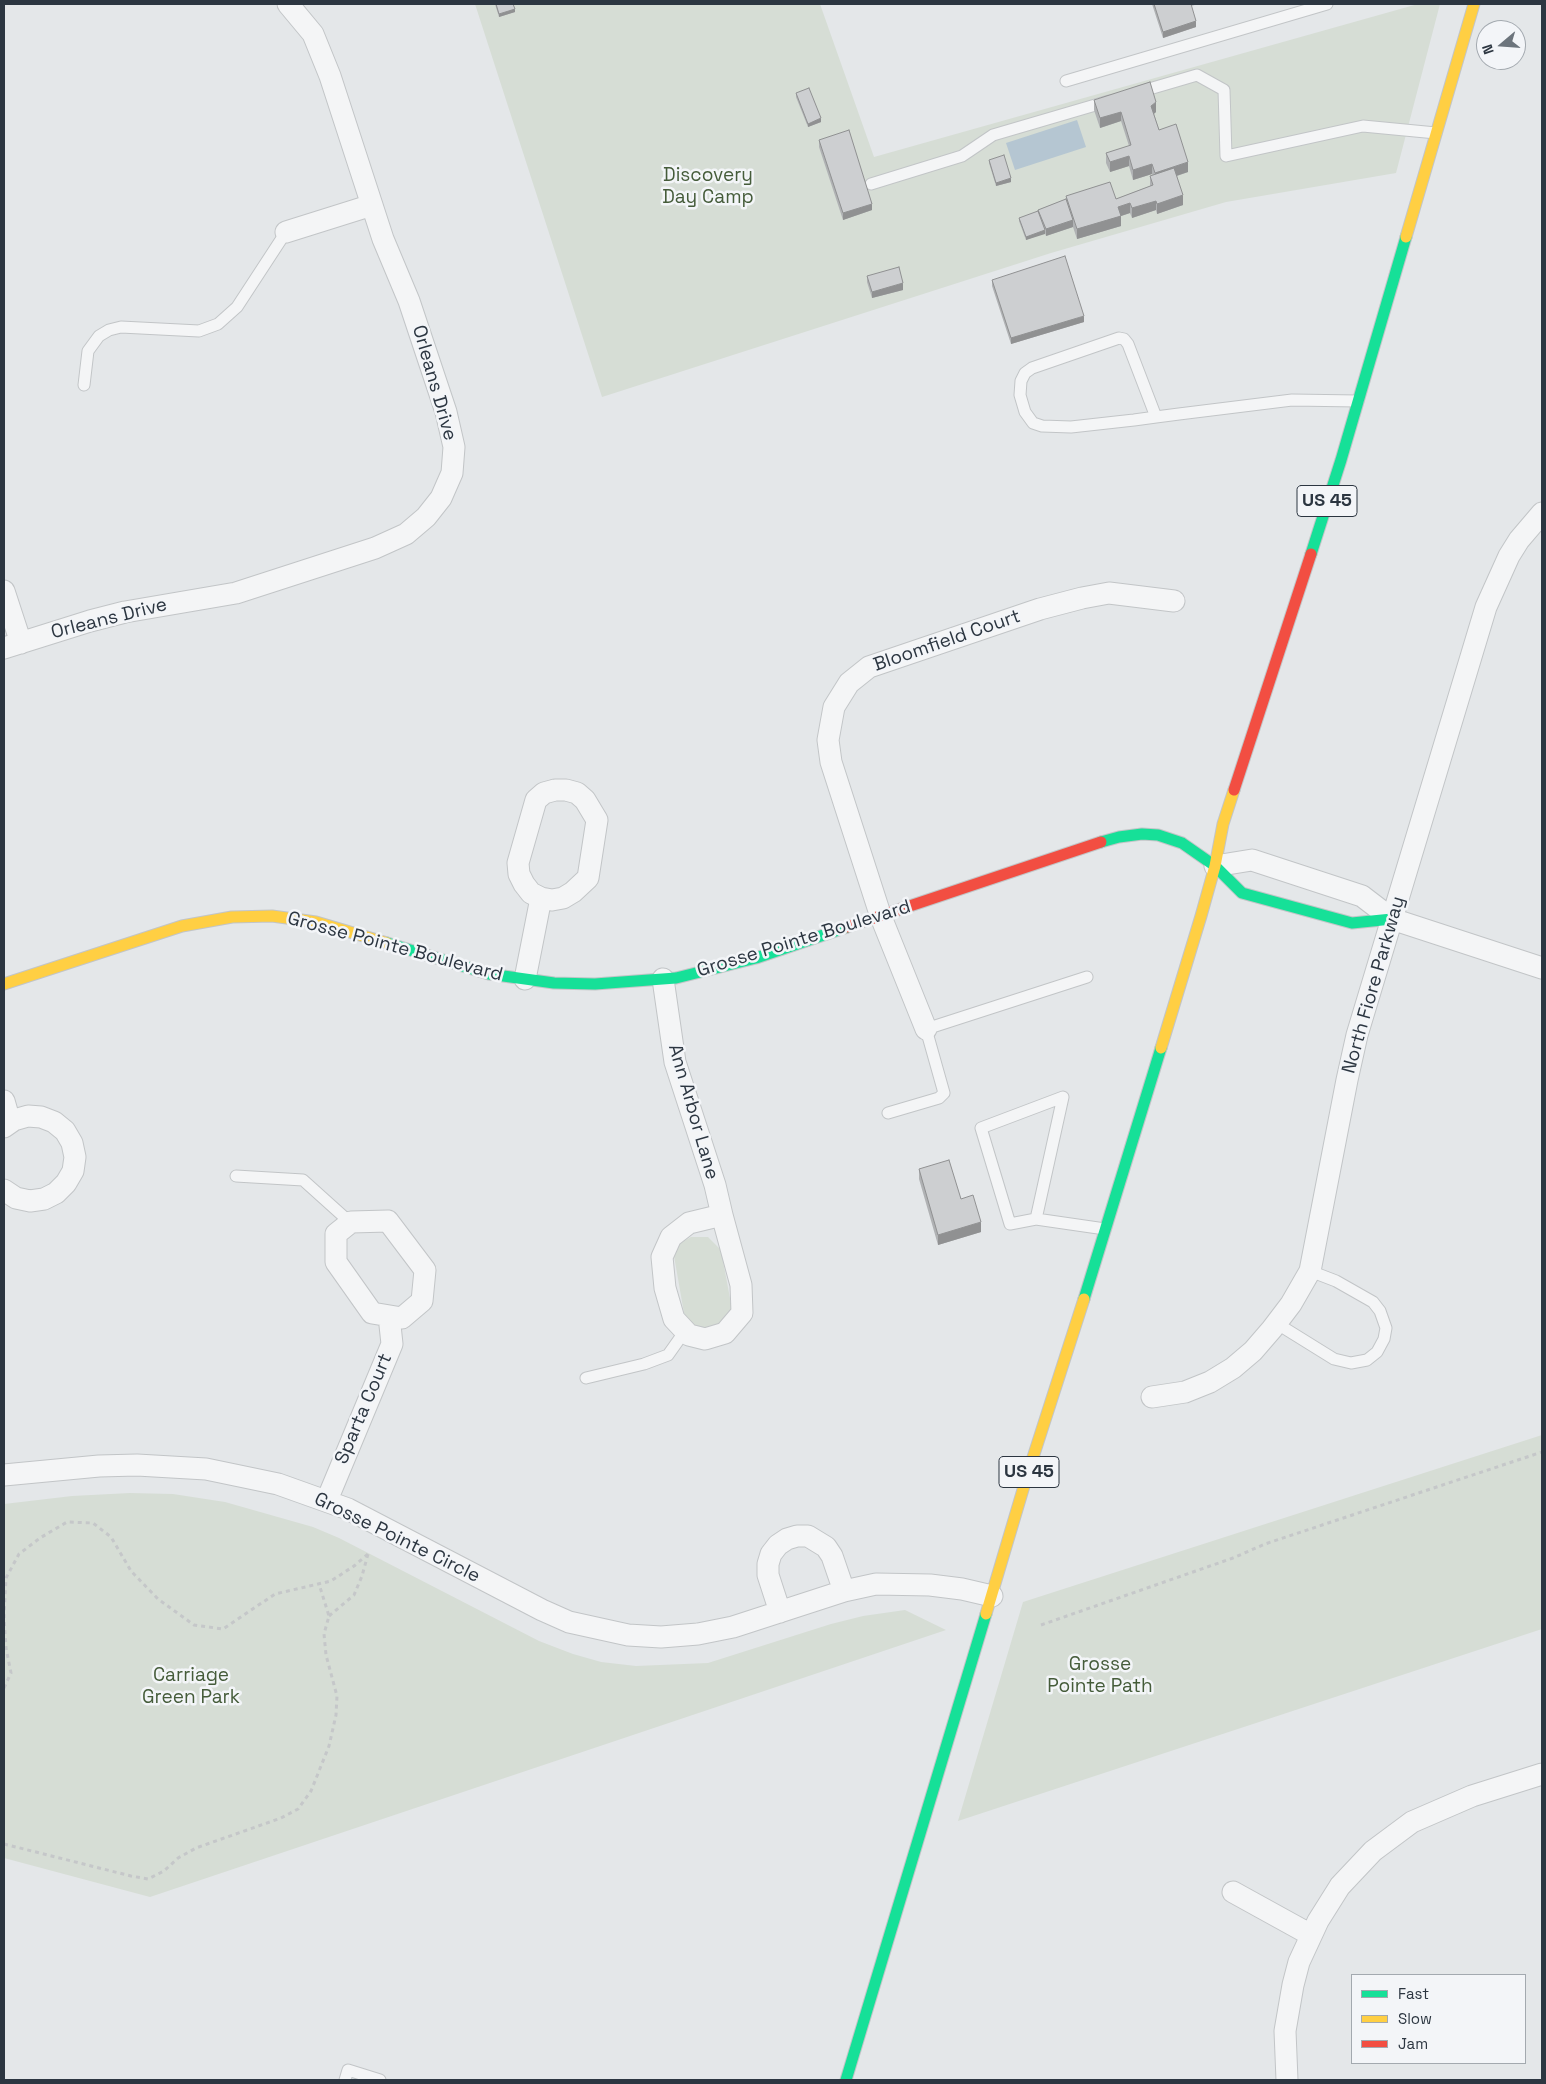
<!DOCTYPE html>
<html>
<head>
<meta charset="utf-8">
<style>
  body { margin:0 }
  #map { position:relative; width:1546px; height:2084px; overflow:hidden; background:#e4e7e9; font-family:"Space Grotesk",sans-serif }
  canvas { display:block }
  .frame { position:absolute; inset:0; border:5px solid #2c3641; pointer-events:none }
  .legend { position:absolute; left:1351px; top:1974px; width:175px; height:90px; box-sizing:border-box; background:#f3f5f8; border:1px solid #a3a9af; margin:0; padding:6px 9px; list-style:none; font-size:15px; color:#2c3641 }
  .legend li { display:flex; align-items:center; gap:10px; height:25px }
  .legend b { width:25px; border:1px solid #a3a9af }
  .north { position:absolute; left:1476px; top:20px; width:50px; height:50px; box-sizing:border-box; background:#f3f5f8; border:1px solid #a3a9af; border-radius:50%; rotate:252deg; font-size:14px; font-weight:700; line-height:20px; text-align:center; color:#2c3641 }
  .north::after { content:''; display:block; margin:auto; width:18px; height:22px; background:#6c747c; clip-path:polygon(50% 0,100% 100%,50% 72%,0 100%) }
</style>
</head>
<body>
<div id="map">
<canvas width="1546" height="2084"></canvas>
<div class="frame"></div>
<ul class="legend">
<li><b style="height:6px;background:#16e098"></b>Fast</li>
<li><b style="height:6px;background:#ffcf43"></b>Slow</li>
<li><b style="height:6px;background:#f24e42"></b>Jam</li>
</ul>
<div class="north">N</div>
</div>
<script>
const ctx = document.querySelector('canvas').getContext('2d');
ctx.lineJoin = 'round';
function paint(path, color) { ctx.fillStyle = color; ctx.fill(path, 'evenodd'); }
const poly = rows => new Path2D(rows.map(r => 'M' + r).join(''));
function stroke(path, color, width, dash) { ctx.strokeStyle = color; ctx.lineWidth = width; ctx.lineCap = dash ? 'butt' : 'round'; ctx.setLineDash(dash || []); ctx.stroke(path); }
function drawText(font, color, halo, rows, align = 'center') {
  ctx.font = font + ' "Space Grotesk",sans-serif'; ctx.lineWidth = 5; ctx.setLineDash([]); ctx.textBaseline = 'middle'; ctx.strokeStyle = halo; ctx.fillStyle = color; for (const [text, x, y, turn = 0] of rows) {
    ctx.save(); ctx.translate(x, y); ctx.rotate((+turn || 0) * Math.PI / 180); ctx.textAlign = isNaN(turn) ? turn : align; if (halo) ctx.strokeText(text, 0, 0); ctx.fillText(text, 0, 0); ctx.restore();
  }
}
paint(poly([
  [475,4,820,4,874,157,1418,4,1440,4,1396,173,1226,202,1051,253,602,397],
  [691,1237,708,1237,721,1250,732,1309,726,1323,701,1329,690,1323,684,1313,674,1256,680,1243],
  [1542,1435,1542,1629,958,1821,1023,1602],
  [130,1493,173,1494,225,1502,313,1527,339,1538,539,1641,573,1654,601,1662,636,1666,708,1663,831,1624,863,1616,905,1610,946,1630,150,1897,4,1858,4,1504,72,1496]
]), '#d6ddd5');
paint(poly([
  [1077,120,1086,147,1015,170,1006,143]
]), '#b5c6d2');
const lane = poly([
  [1066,81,1327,4],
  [1139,92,1197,75,1224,90,1226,156,1363,126,1436,133],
  [871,184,962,156,993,135,1109,101],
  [84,385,88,351,99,336,109,330,121,327,199,331,218,324,237,307,286,232],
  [1156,417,1128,344,1124,339,1119,338,1032,368,1025,373,1021,381,1020,395,1025,412,1033,423,1042,426,1071,427,1134,420,1156,417,1179,414,1292,400,1358,401],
  [888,1113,939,1098,944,1093,926,1029,1087,977],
  [236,1176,303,1180,343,1216,347,1225],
  [1036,1219,1063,1097,981,1128,1010,1224,1036,1219,1105,1229],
  [1276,1323,1334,1359,1351,1363,1367,1360,1377,1352,1384,1339,1386,1328,1380,1311,1373,1302,1336,1281,1310,1271],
  [586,1378,644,1364,668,1355,685,1331],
  [345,2080,348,2070,380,2080]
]);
const street = poly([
  [286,232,372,205],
  [4,591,21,643],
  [4,648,90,621,125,612,236,593,375,548,406,534,426,517,441,498,452,473,454,447,446,412,409,301,383,239,330,76,313,34,288,4],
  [555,790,566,790,577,793,585,800,597,820,588,878,573,892,563,898,552,900,541,898,531,893,524,884,519,874,518,863,536,800,544,793,555,790],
  [1215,866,1252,860,1362,896,1392,919,1542,968],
  [525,979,541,898],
  [663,979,675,1062,715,1185,722,1215,689,1223,671,1237,662,1257,665,1288,674,1319,689,1335,705,1339,725,1333,742,1313,741,1285,722,1215],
  [926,1029,881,917,831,762,828,740,834,707,849,683,869,667,1040,609,1082,598,1109,593,1174,601],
  [4,1101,10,1122],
  [4,1127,14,1120,28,1116,41,1117,54,1122,65,1131,72,1143,75,1157,73,1171,66,1183,56,1193,44,1199,30,1201,16,1198,4,1190],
  [388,1221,425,1270,422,1301,402,1318,372,1313,336,1262,336,1234,351,1222,388,1221],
  [1152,1397,1185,1392,1210,1382,1233,1368,1253,1351,1272,1329,1291,1304,1310,1271,1347,1080,1357,1035,1486,607,1509,556,1519,540,1542,513],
  [4,1475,99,1466,137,1465,206,1469,278,1484,348,1509,542,1610,569,1622,628,1635,661,1637,698,1634,733,1627,844,1591,876,1584,930,1585,962,1589,992,1596],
  [327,1500,392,1344,389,1316],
  [780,1612,768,1575,768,1564,771,1554,778,1545,787,1539,797,1536,808,1536,826,1547,832,1556,844,1591],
  [1233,1892,1311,1935],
  [1287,2080,1285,2031,1293,1985,1299,1962,1318,1921,1340,1886,1373,1851,1412,1822,1472,1796,1542,1774]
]);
const fast = poly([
  [1311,554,1341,460,1406,237],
  [1101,842,1119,837,1142,834,1158,835,1182,843,1215,866,1242,893,1352,923,1392,919],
  [387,943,489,974,554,983,595,984,676,978,756,958,847,927],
  [1084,1299,1161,1048],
  [846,2080,986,1614]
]);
const slow = poly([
  [1406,237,1474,4],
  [4,984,182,926,232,917,272,916,316,922,387,943],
  [1161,1048,1201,916,1215,866,1223,824,1234,790],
  [986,1614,1027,1476,1084,1299]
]);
const jam = poly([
  [1234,790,1311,554],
  [847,927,1101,842]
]);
stroke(lane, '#c2c5c7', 13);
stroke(street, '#c2c5c7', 23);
stroke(fast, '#c2c5c7', 13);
stroke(slow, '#c2c5c7', 13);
stroke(jam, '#c2c5c7', 13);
stroke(poly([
  [329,1616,354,1595,362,1576,368,1554],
  [1041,1625,1233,1558,1265,1544,1542,1452],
  [4,1688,11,1673,6,1648,4,1617,6,1578,19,1554,40,1538,67,1522,93,1523,111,1537,131,1571,158,1599,194,1625,223,1629,275,1594,331,1581,354,1566,368,1554],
  [4,1844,131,1876,148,1879,164,1871,178,1858,196,1848,281,1818,298,1809,311,1791,329,1746,336,1715,337,1696,326,1655,324,1634,329,1616,319,1584]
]), '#c5c7c9', 3, [4, 4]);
stroke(lane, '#f4f5f6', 11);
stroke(street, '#f4f5f6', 21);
stroke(fast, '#16e098', 11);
stroke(slow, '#ffcf43', 11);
stroke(jam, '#f24e42', 11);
paint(poly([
  [495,4,513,4,515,12,499,17],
  [1152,4,1198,4,1191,6,1196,27,1163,38],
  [796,93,821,122,808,127,796,97],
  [1094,100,1156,112,1154,114,1159,130,1188,172,1177,176,1183,205,1157,214,1156,210,1132,218,1130,213,1121,216,1121,226,1077,239,1073,227,1046,236,1045,233,1026,240,1019,221,1019,218,1038,213,1038,210,1066,199,1066,196,1116,199,1150,186,1150,176,1153,176,1152,174,1133,180,1129,166,1110,172,1106,163,1106,153,1129,146,1121,121,1100,128,1094,110],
  [819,140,872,210,843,220,819,147],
  [989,160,1011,182,996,186,989,163],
  [867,276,903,290,872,298,867,282],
  [992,280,1084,322,1011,344,992,286],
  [919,1169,961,1199,981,1232,938,1245,919,1179]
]), '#b0b2b4');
paint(poly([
  [515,9,515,12,499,17,499,14],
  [1196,21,1196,27,1163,38,1163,32],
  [1156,102,1156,112,1151,116,1151,106],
  [1121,112,1121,121,1100,128,1100,118],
  [821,118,821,122,808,127,808,124],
  [1129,156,1129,166,1110,172,1110,162],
  [1188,162,1188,172,1155,183,1155,173],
  [1152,164,1152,174,1133,180,1133,170],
  [1011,178,1011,182,996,186,996,183],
  [1183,195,1183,205,1157,214,1157,204],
  [1156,201,1156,210,1132,218,1132,208],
  [1130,203,1130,213,1121,216,1121,226,1077,239,1077,229,1118,207],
  [872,204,872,210,843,220,843,213],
  [1073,220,1073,227,1046,236,1046,229],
  [1045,230,1045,234,1026,240,1026,237],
  [903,283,903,290,872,298,872,292],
  [1084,316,1084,322,1011,344,1011,338],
  [981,1222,981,1232,938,1245,938,1235]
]), '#909192');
const building = poly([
  [496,4,513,4,515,9,499,14,496,4],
  [1154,4,1191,4,1196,21,1163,32,1154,4],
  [1150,82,1156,102,1151,106,1159,130,1176,124,1188,162,1155,173,1152,164,1133,170,1129,156,1110,162,1106,153,1131,145,1121,112,1100,118,1094,100,1150,82],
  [809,88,821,118,808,124,796,93,809,88],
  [849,130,872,204,843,213,819,140,849,130],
  [1004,155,1011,178,996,183,989,160,1004,155],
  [1174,168,1183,195,1157,204,1156,201,1132,208,1130,203,1118,207,1121,216,1077,229,1066,196,1110,182,1116,199,1153,185,1150,176,1174,168],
  [1066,199,1073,220,1046,229,1038,210,1066,199],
  [1038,211,1045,230,1026,237,1019,218,1038,211],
  [1065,256,1084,316,1011,338,992,280,1065,256],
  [899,267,903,283,872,292,867,276,899,267],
  [949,1160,961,1199,973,1195,981,1222,938,1235,919,1169,949,1160]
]);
paint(building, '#cdcfd1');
stroke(building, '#909192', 1);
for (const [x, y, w] of [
  [1327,501,60],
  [1029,1472,60]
]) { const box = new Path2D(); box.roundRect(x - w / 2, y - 15.5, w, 31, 4); ctx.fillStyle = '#f3f5f8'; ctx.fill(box); stroke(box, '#2c3641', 1); }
drawText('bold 18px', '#2c3641', null, [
  ["US 45",1327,501],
  ["US 45",1029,1472]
]);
drawText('19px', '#455c3a', '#f3f5f8', [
  ["Discovery",708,176],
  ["Day Camp",708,198],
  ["Grosse",1100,1665],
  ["Pointe Path",1100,1687],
  ["Carriage",191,1676],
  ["Green Park",191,1698]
]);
drawText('19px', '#2c3641', '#f3f5f8', [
  ["Orleans Drive",434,383,74],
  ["Orleans Drive",109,619,-14],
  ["Bloomfield Court",947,641,-19],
  ["Grosse Pointe Boulevard",804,939,-17],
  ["Grosse Pointe Boulevard",395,947,15],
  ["North Fiore Parkway",1374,985,-74],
  ["Ann Arbor Lane",693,1112,74],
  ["Sparta Court",364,1409,-67],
  ["Grosse Pointe Circle",397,1538,26]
]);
</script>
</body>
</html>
